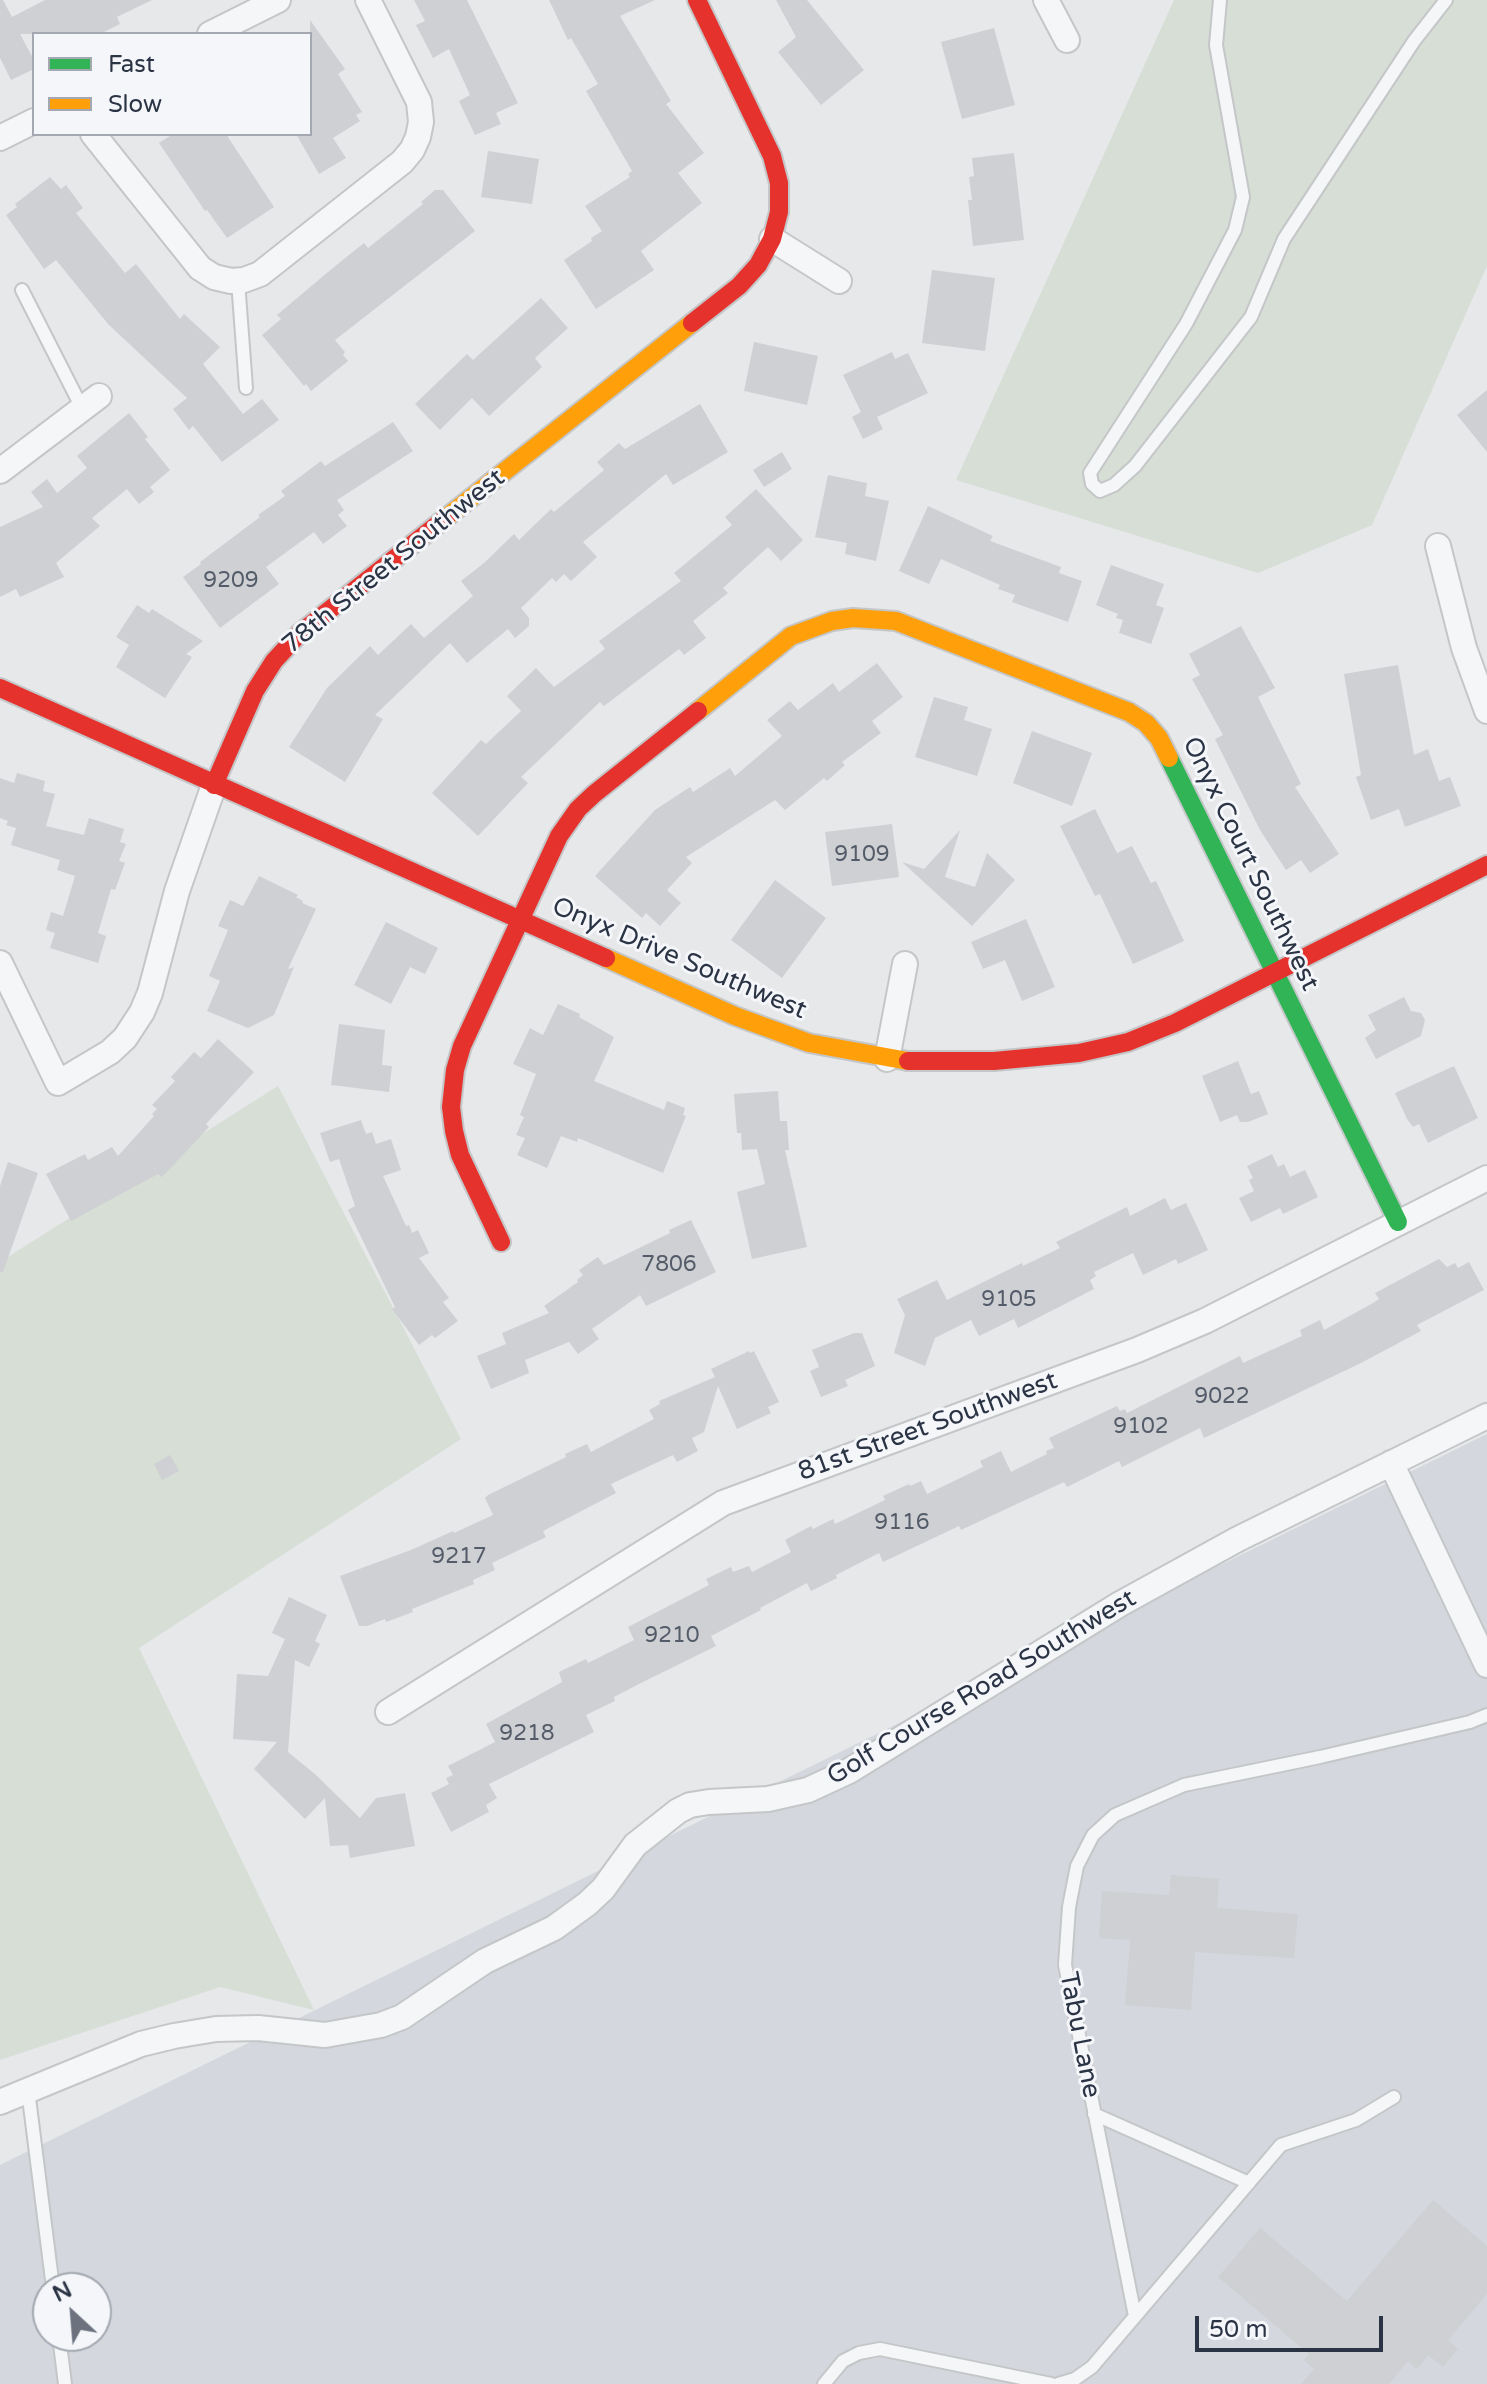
<!DOCTYPE html>
<html>
<head>
<meta charset="utf-8">
<style>
  body { margin:0 }
  #map { position:relative; width:1487px; height:2384px; overflow:hidden; background:#e6e8ea; font-family:"Varela Round",sans-serif }
  canvas { display:block }
  .legend { position:absolute; left:32px; top:32px; width:280px; height:104px; box-sizing:border-box; background:#f4f6f9; border:2px solid #a4a8b1; margin:0; padding:10px 14px; list-style:none; font-size:24px; color:#2b3445 }
  .legend li { display:flex; align-items:center; gap:16px; height:40px }
  .legend b { width:40px; border:2px solid #a4a8b1 }
  .north { position:absolute; left:32px; top:2272px; width:80px; height:80px; box-sizing:border-box; background:#f4f6f9; border:2px solid #a4a8b1; border-radius:50%; rotate:334deg; font-size:22px; font-weight:700; line-height:32px; text-align:center; color:#2b3445 }
  .north::after { content:''; display:block; margin:auto; width:28px; height:36px; background:#6c737f; clip-path:polygon(50% 0,100% 100%,50% 72%,0 100%) }
  .scale { position:absolute; left:1195px; top:2316px; width:188px; height:36px; box-sizing:border-box; border:4px solid #2b3445; border-top:0; padding-left:10px; font-size:24px; line-height:28px; white-space:nowrap; color:#2b3445; -webkit-text-stroke:6px #f4f6f9; paint-order:stroke }
</style>
</head>
<body>
<div id="map">
<canvas width="1487" height="2384"></canvas>
<ul class="legend">
<li><b style="height:10px;background:#30b455"></b>Fast</li>
<li><b style="height:10px;background:#ff9f0a"></b>Slow</li>
</ul>
<div class="north">N</div>
<div class="scale">50 m</div>
</div>
<script>
const ctx = document.querySelector('canvas').getContext('2d');
ctx.lineJoin = 'round';
function paint(path, color) { ctx.fillStyle = color; ctx.fill(path, 'evenodd'); }
const poly = rows => new Path2D(rows.map(r => 'M' + r).join(''));
function stroke(path, color, width, dash) { ctx.strokeStyle = color; ctx.lineWidth = width; ctx.lineCap = dash ? 'butt' : 'round'; ctx.setLineDash(dash || []); ctx.stroke(path); }
function drawText(font, color, halo, rows, align = 'center') {
  ctx.font = font + ' "Varela Round",sans-serif'; ctx.lineWidth = 6; ctx.setLineDash([]); ctx.textBaseline = 'middle'; ctx.strokeStyle = halo; ctx.fillStyle = color; for (const [text, x, y, turn = 0] of rows) {
    ctx.save(); ctx.translate(x, y); ctx.rotate((+turn || 0) * Math.PI / 180); ctx.textAlign = isNaN(turn) ? turn : align; if (halo) ctx.strokeText(text, 0, 0); ctx.fillText(text, 0, 0); ctx.restore();
  }
}
paint(poly([
  [1487,1434,1487,2384,0,2384,0,2165],
  [48,2288,96,2288,96,2336,48,2336]
]), '#d4d7dd');
paint(poly([
  [1174,0,1487,0,1487,266,1372,525,1258,573,956,480],
  [278,1086,461,1439,139,1648,314,2010,220,1987,0,2060,0,1262]
]), '#d6ded6');
paint(poly([
  [0,0,3,0,12,17,45,0,152,0,117,17,120,24,100,34,20,34,34,60,34,69,11,80,0,58],
  [414,0,467,0,518,103,496,113,501,124,475,135,459,101,470,95,449,49,433,58,416,25,425,21],
  [549,0,655,0,620,16,671,101,666,104,704,153,678,173,702,203,641,251,654,270,596,309,564,260,592,241,591,238,602,231,585,206,630,177,628,174,632,171,586,91,598,84,571,38,568,40],
  [776,0,807,0,864,70,821,105,778,52,796,37],
  [310,20,345,69,338,74,362,112,356,115,360,121,333,138,346,158,319,174,296,134,310,134],
  [994,28,1015,105,962,119,941,42],
  [173,134,226,134,274,207,227,238,207,210,205,211,159,143],
  [488,151,539,159,532,204,481,197],
  [1014,153,1024,240,973,246,968,200,972,200,969,177,974,176,972,158],
  [50,177,61,189,66,185,83,208,76,213,125,273,136,264,180,319,184,314,220,347,203,364,243,414,262,399,279,420,222,462,193,426,189,430,173,409,187,398,108,324,56,260,44,269,6,215,17,207,15,204],
  [435,190,443,190,475,231,335,340,345,352,343,355,348,361,311,391,306,384,304,386,262,335,281,319,277,315,334,267,364,243,368,248,423,204,421,202],
  [932,270,995,278,985,351,922,343],
  [541,298,568,328,535,358,542,367,489,416,472,398,440,430,415,404,467,354,473,360],
  [754,342,818,356,807,405,744,391],
  [892,352,895,359,908,353,928,393,877,417,883,429,863,439,852,417,861,412,843,375],
  [1487,390,1487,452,1457,415],
  [700,404,728,452,673,485,666,474,583,542,597,557,571,581,564,574,556,582,552,578,521,608,529,618,529,626,515,638,508,629,467,663,450,643,375,715,383,719,345,782,289,747,327,688,370,646,378,655,411,624,424,638,473,596,461,581,484,563,514,534,519,540,551,509,554,512,604,470,597,462,619,443,625,449],
  [129,413,148,437,145,439,170,470,150,487,154,492,139,504,127,489,92,518,100,526,56,563,64,577,20,597,16,589,0,597,0,527,43,507,31,492,47,479,57,493,87,468,77,456],
  [393,422,413,451,337,500,344,510,338,515,347,526,323,544,314,532,266,567,279,584,220,628,183,577,201,564,200,562,260,517,258,515,285,496,281,491,321,461,325,466],
  [782,452,792,469,764,487,753,470],
  [828,475,867,483,865,496,889,501,876,561,845,554,847,543,815,537],
  [756,489,803,540,781,561,768,547,723,588,728,593,693,621,706,638,684,655,679,649,604,706,600,702,521,777,528,783,478,836,432,793,481,740,486,744,521,711,507,696,536,668,554,687,605,649,599,641,681,581,674,573,732,525,725,517],
  [928,506,993,536,990,541,1061,567,1059,573,1082,581,1068,622,1012,602,1015,595,998,589,1000,585,941,559,929,584,899,571],
  [1111,565,1164,584,1156,605,1164,608,1151,644,1119,633,1123,620,1116,618,1118,614,1096,605],
  [137,605,149,613,152,609,203,641,186,654,192,657,165,698,116,667,129,645,116,637],
  [1241,626,1275,688,1258,697,1301,784,1295,787,1339,854,1310,873,1301,860,1286,870,1260,830,1215,739,1223,735,1192,679,1200,675,1189,654],
  [877,663,903,697,872,721,881,733,842,762,845,765,827,781,824,778,785,810,775,800,686,857,692,863,667,890,681,903,660,926,646,913,642,918,595,876,655,810,690,787,693,792,730,768,735,776,782,736,767,720,790,701,798,710,833,683,839,692],
  [1398,665,1414,755,1428,749,1439,781,1450,777,1461,806,1405,827,1399,809,1371,820,1356,777,1361,775,1344,674],
  [934,697,968,707,964,720,992,729,977,776,915,757],
  [1032,731,1092,753,1072,806,1013,783],
  [17,773,45,781,43,791,55,794,46,826,84,835,89,818,124,829,120,842,126,844,119,861,125,863,115,890,111,889,98,933,106,936,98,963,50,948,55,933,46,930,51,912,63,916,75,876,57,870,60,860,11,845,16,828,6,825,8,821,0,818,0,778,14,783],
  [1095,809,1117,853,1132,846,1151,883,1156,881,1184,941,1133,964,1100,894,1095,896,1060,826],
  [892,824,899,877,832,886,825,832],
  [960,830,945,877,975,887,987,853,1015,880,972,926,902,862,924,869],
  [259,876,298,895,296,897,303,901,302,903,316,909,288,969,294,967,274,1015,248,1028,207,1011,220,981,209,976,228,930,218,926,230,900,243,906],
  [775,880,826,918,782,978,731,940],
  [1026,919,1055,987,1022,1001,1005,960,983,969,971,942],
  [386,922,438,948,425,974,410,967,391,1004,354,985],
  [1404,997,1411,1011,1421,1013,1425,1020,1421,1036,1376,1059,1365,1038,1376,1030,1368,1015],
  [558,1004,580,1014,579,1017,614,1037,594,1081,664,1110,667,1101,685,1108,683,1115,686,1116,663,1173,578,1138,577,1142,561,1136,547,1168,517,1155,525,1138,516,1135,524,1117,520,1115,536,1074,513,1064,530,1028,543,1035],
  [339,1024,385,1030,382,1065,392,1066,389,1092,331,1085],
  [218,1039,254,1072,206,1124,209,1127,162,1177,158,1174,71,1221,46,1174,85,1154,88,1160,112,1147,118,1156,154,1116,152,1114,157,1109,152,1105,175,1081,171,1077,194,1052,201,1058],
  [1238,1061,1251,1094,1259,1091,1268,1114,1248,1122,1240,1122,1237,1115,1220,1122,1202,1076],
  [1454,1066,1478,1118,1428,1143,1419,1124,1413,1127,1407,1119,1395,1093],
  [778,1091,780,1121,787,1121,789,1150,785,1150,807,1247,752,1259,737,1192,765,1184,757,1149,742,1150,741,1133,737,1133,734,1094],
  [361,1120,366,1134,372,1132,376,1144,391,1139,401,1170,383,1176,406,1226,409,1225,412,1233,418,1230,429,1253,419,1258,449,1298,443,1302,458,1321,435,1338,432,1335,419,1345,392,1309,395,1307,348,1210,355,1206,339,1159,330,1162,320,1133],
  [1272,1154,1278,1167,1284,1164,1290,1177,1305,1170,1318,1197,1283,1214,1280,1208,1251,1222,1239,1198,1254,1191,1249,1180,1253,1178,1247,1166],
  [8,1162,38,1173,3,1272,0,1272,0,1186],
  [1165,1198,1171,1210,1186,1203,1208,1250,1178,1264,1176,1259,1143,1275,1133,1253,1094,1272,1096,1276,1090,1280,1094,1289,1018,1328,1014,1319,979,1336,971,1320,935,1338,925,1366,894,1353,905,1315,897,1299,937,1280,947,1300,1022,1263,1023,1266,1060,1248,1056,1242,1127,1207,1130,1216],
  [691,1220,716,1272,646,1306,640,1295,592,1329,599,1339,578,1354,569,1342,525,1360,529,1373,491,1389,477,1356,506,1344,502,1333,549,1313,544,1306,578,1282,577,1280,583,1275,579,1270,598,1257,604,1265,670,1233,669,1230],
  [1439,1259,1447,1267,1455,1263,1458,1268,1469,1262,1484,1290,1417,1325,1421,1331,1361,1363,1204,1438,1200,1428,1122,1467,1119,1461,1067,1487,1064,1482,961,1530,959,1526,883,1562,879,1553,836,1575,837,1578,811,1591,807,1583,760,1608,761,1610,711,1636,716,1646,639,1684,614,1697,615,1701,586,1715,594,1732,489,1784,497,1798,486,1805,489,1812,451,1832,431,1793,449,1784,446,1778,453,1775,448,1766,495,1742,486,1724,562,1682,559,1672,586,1659,588,1663,634,1640,628,1627,709,1585,706,1579,731,1567,733,1572,749,1566,752,1572,791,1552,785,1540,811,1526,813,1529,833,1519,835,1524,885,1500,883,1496,909,1484,910,1486,921,1481,927,1494,983,1467,980,1461,1001,1451,1011,1472,1047,1454,1046,1451,1054,1448,1049,1438,1117,1406,1120,1411,1125,1409,1127,1413,1240,1356,1243,1363,1302,1336,1300,1330,1320,1320,1324,1330,1373,1303,1379,1299,1375,1293],
  [854,1333,862,1333,875,1366,845,1380,848,1386,821,1397,810,1371,819,1367,812,1350],
  [749,1351,750,1353,754,1351,779,1402,768,1407,771,1413,737,1429,718,1386,704,1432,692,1438,698,1451,677,1462,673,1455,611,1484,616,1493,543,1531,546,1537,492,1563,495,1570,473,1580,474,1584,412,1609,413,1612,386,1622,385,1619,367,1626,359,1626,340,1576,411,1550,453,1531,454,1533,493,1515,485,1498,488,1495,566,1457,565,1454,587,1444,591,1452,654,1419,649,1410,660,1404,659,1401,715,1377,711,1369],
  [170,1455,179,1471,162,1480,154,1464],
  [289,1597,327,1615,315,1641,320,1644,309,1667,295,1660,288,1752,316,1775,360,1818,376,1798,405,1793,415,1846,350,1858,348,1845,330,1846,325,1798,305,1819,254,1769,277,1742,233,1739,237,1674,268,1676,285,1639,272,1633],
  [1171,1875,1219,1879,1217,1908,1298,1914,1294,1958,1195,1952,1191,2010,1125,2005,1130,1940,1099,1938,1102,1891,1169,1895],
  [1433,2200,1487,2246,1487,2294,1448,2340,1458,2349,1443,2367,1428,2355,1417,2369,1408,2361,1389,2384,1301,2384,1314,2369,1304,2360,1309,2354,1218,2277,1260,2228,1347,2301]
]), '#ced0d3');
const lane = poly([
  [1220,0,1216,45,1243,197,1235,230,1186,324,1090,473,1092,484,1100,491,1114,485,1135,466,1251,317,1284,239,1414,41,1446,0],
  [238,281,246,388],
  [22,290,82,408],
  [28,2090,53,2288],
  [1094,2114,1249,2183],
  [1135,2316,1065,1965,1069,1907,1077,1866,1093,1835,1115,1815,1184,1785,1320,1757,1470,1722,1487,1715],
  [59,2336,65,2384],
  [824,2384,843,2361,859,2353,880,2349,1051,2384],
  [1058,2384,1075,2379,1092,2367,1281,2145,1356,2120,1394,2097]
]);
const street = poly([
  [1046,0,1067,40],
  [210,34,278,0],
  [93,134,200,268,214,277,231,281,244,280,260,274,402,162,412,150,418,137,421,122,419,102,368,0],
  [0,138,34,121],
  [772,239,839,281],
  [0,471,99,396],
  [1438,546,1464,648,1487,711],
  [0,963,58,1083,110,1052,125,1038,142,1012,150,993,177,891,214,785],
  [887,1059,905,964],
  [1391,1463,1487,1665],
  [388,1712,723,1503,1137,1350,1205,1321,1487,1178],
  [0,2102,141,2044,174,2036,216,2029,258,2028,325,2035,381,2025,402,2017,485,1961,554,1928,587,1904,603,1889,635,1845,678,1811,690,1805,709,1802,768,1799,808,1790,849,1771,1120,1604,1238,1539,1487,1416]
]);
const fast = poly([
  [1169,758,1398,1222]
]);
const slow = poly([
  [447,517,692,323],
  [698,711,791,636,832,621,853,618,896,621,1129,712,1146,723,1159,738,1169,758],
  [606,958,735,1016,809,1043,908,1061]
]);
const jam = poly([
  [692,323,739,286,758,265,772,239,779,212,779,183,772,156,697,0],
  [0,688,606,958],
  [214,785,255,691,274,661,299,634,447,517],
  [908,1061,994,1061,1079,1053,1128,1042,1175,1023,1487,865],
  [501,1242,460,1155,454,1131,451,1107,455,1070,462,1046,559,836,578,809,594,794,698,711]
]);
stroke(lane, '#c4c6c8', 16);
stroke(street, '#c4c6c8', 28);
stroke(fast, '#c4c6c8', 22);
stroke(slow, '#c4c6c8', 22);
stroke(jam, '#c4c6c8', 22);
stroke(lane, '#f5f6f7', 12);
stroke(street, '#f5f6f7', 24);
stroke(fast, '#30b455', 18);
stroke(slow, '#ff9f0a', 18);
stroke(jam, '#e5322d', 18);
drawText('22px', '#545c69', null, [
  ["9209",231,581],
  ["9109",862,855],
  ["7806",669,1265],
  ["9105",1009,1300],
  ["9022",1222,1397],
  ["9102",1141,1427],
  ["9116",902,1523],
  ["9217",459,1557],
  ["9210",672,1636],
  ["9218",527,1734]
]);
drawText('26px', '#2b3445', '#f4f6f9', [
  ["78th Street Southwest",394,562,-39],
  ["Onyx Court Southwest",1250,864,64],
  ["Onyx Drive Southwest",679,959,23],
  ["81st Street Southwest",928,1427,-20],
  ["Golf Course Road Southwest",982,1688,-31],
  ["Tabu Lane",1079,2035,79]
]);
</script>
</body>
</html>
